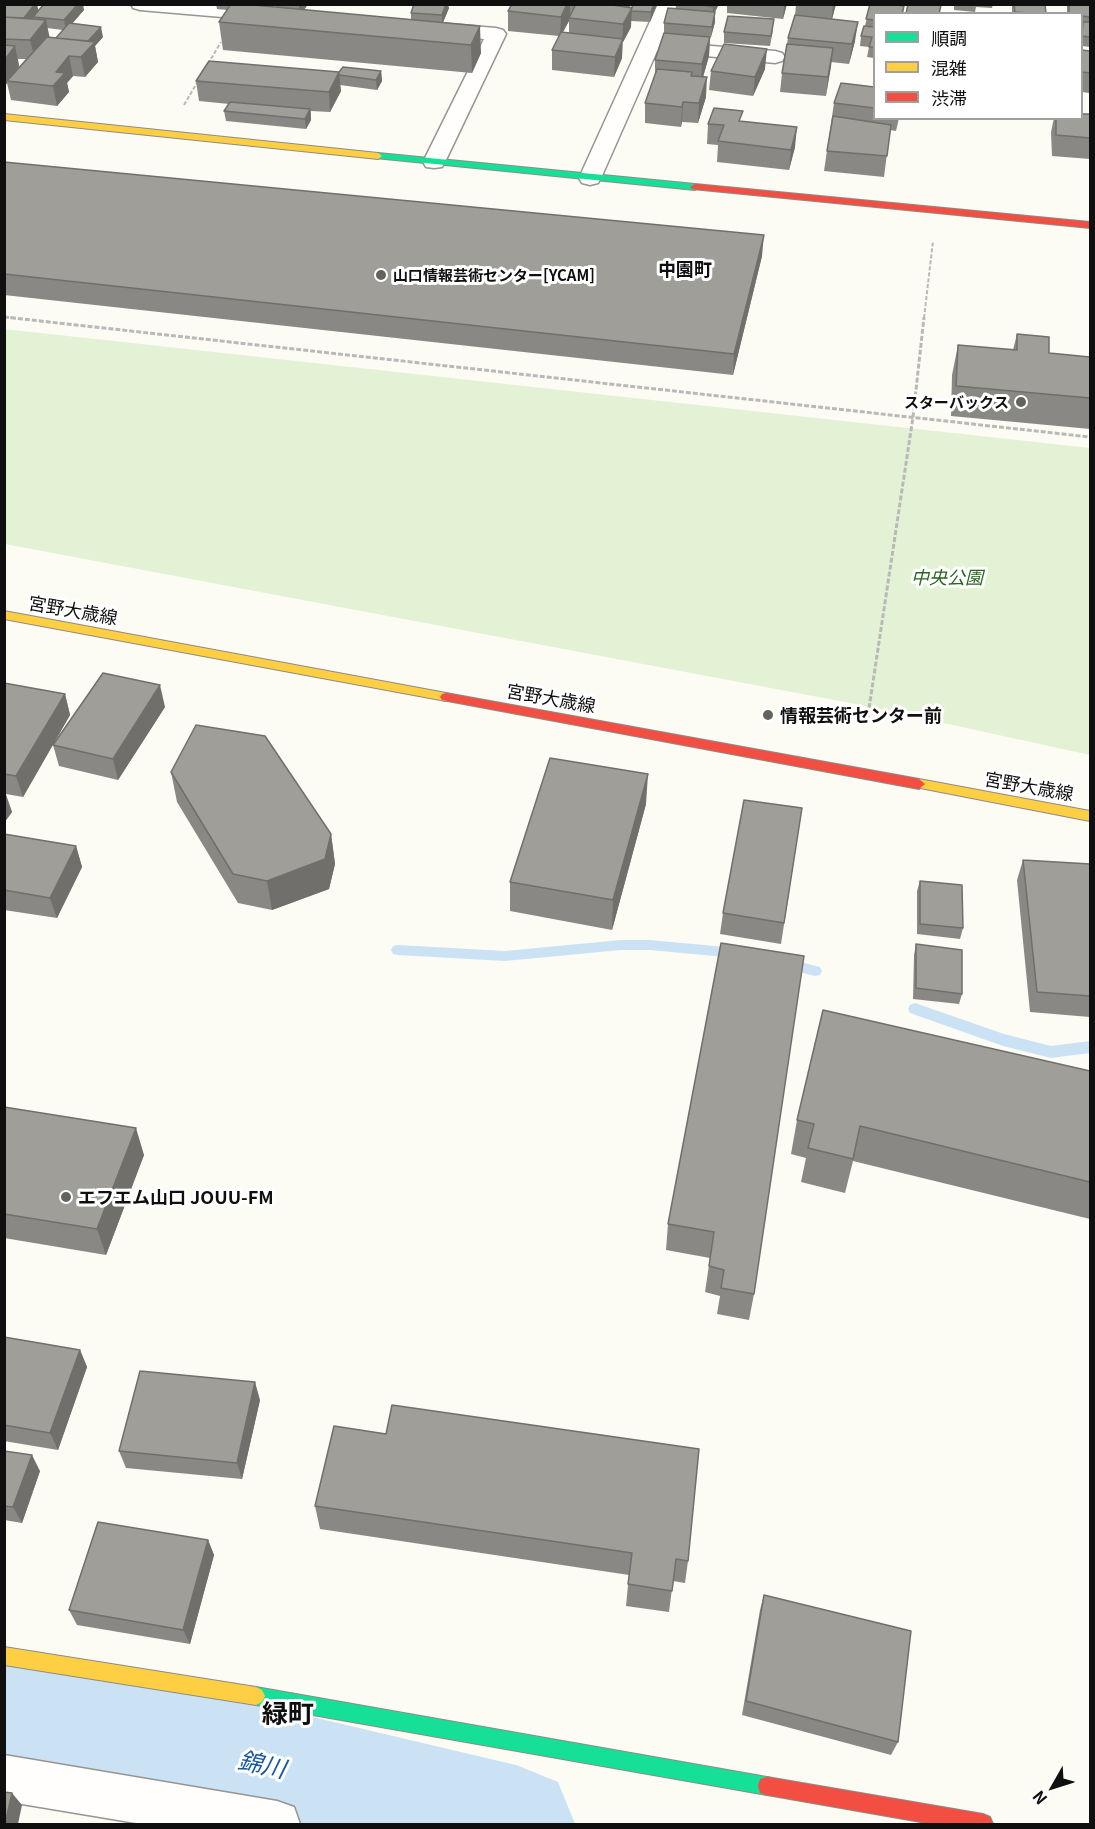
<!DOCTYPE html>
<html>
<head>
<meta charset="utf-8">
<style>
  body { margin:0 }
  #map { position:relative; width:1095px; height:1829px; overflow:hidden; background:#fcfbf4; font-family:Georgia,"Noto Sans JP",serif }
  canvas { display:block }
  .frame { position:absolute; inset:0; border:6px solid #0f0f0f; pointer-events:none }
  .legend { position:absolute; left:873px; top:12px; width:210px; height:108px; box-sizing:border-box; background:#fff; border:2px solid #9f9f9f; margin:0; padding:8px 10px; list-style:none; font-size:18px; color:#0f0f0f }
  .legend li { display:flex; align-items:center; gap:12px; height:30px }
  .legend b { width:30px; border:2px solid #9f9f9f }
  .north { position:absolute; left:1023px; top:1757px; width:60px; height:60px; -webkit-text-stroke:4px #fff; paint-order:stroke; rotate:231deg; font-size:16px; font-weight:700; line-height:24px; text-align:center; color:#0f0f0f }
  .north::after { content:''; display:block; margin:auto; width:21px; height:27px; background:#0f0f0f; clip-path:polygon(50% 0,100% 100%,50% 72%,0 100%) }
</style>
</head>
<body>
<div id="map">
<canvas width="1095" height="1829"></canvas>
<div class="frame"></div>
<ul class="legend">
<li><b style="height:8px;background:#16e098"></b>順調</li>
<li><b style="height:8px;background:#ffcf43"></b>混雑</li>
<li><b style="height:8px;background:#f24e42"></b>渋滞</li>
</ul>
<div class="north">N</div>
</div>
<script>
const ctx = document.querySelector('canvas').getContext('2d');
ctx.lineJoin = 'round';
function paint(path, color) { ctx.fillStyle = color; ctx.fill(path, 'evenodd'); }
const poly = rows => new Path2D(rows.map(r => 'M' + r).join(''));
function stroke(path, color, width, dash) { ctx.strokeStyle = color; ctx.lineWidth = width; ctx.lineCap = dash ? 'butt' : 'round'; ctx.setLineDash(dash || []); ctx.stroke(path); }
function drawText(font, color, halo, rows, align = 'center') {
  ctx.font = font + ' Georgia,"Noto Sans JP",serif'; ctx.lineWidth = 6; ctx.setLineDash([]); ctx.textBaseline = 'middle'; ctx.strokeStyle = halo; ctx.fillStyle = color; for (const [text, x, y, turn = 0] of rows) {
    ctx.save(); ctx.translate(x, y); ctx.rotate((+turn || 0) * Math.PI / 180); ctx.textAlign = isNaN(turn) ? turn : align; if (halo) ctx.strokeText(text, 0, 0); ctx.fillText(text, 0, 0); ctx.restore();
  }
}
paint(poly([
  [4,329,1090,448,1090,755,861,705,5,544]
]), '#e3f2d4');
paint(poly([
  [621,940,650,940,736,948,741,949,743,953,741,957,736,958,650,950,621,950,505,961,398,955,393,954,391,950,393,946,398,945,505,951,621,940],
  [784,958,820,967,822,971,820,975,815,976,779,967,777,963,779,959,784,958],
  [915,1003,1004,1034,1051,1046,1090,1041,1090,1053,1051,1058,1003,1046,910,1013,908,1009,910,1005,915,1003]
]), '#cbe2f5');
paint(poly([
  [4,1661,253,1703,516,1765,558,1782,575,1824,275,1824,4,1776,4,1661]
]), '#cbe2f5');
const street = poly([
  [131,4,214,4,269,9,276,11,279,15,276,19,269,21,140,10,133,8,131,4],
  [658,4,677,4,661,42,775,51,782,53,785,57,782,61,775,63,657,51,601,178,598,183,590,185,582,183,579,178,658,4],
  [434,23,496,28,503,30,506,34,445,162,442,167,434,168,426,167,423,162,484,39,427,33,424,29,427,25,434,23],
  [4,1755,277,1801,294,1807,300,1824,142,1824,4,1801,4,1755]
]);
const fast = poly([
  [378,153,695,184,700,187,695,190,375,158,374,156,378,153],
  [256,1687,767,1777,774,1779,776,1786,774,1793,767,1795,256,1705,250,1702,247,1696,250,1690,256,1687]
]);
const slow = poly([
  [4,114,378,153,382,156,378,159,4,120,4,114],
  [4,611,446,693,452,697,446,701,4,619,4,611],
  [919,779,1090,811,1090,821,915,787,913,784,919,779],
  [4,1647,256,1687,262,1690,265,1696,262,1702,256,1705,4,1665,4,1647]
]);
const jam = poly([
  [695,184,1090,222,1090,228,692,189,690,187,695,184],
  [446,693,919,779,925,784,919,789,442,700,440,697,442,694,446,693],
  [767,1777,983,1814,990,1817,993,1824,932,1824,767,1795,760,1793,758,1786,760,1779,767,1777]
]);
stroke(street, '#969592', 3);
stroke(fast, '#8c8c89', 2);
stroke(slow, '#8c8c89', 2);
stroke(jam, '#8c8c89', 2);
stroke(poly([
  [208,64,221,42],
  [184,105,198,81],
  [4,317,16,318],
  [924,318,933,241]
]), '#b9b9b8', 2, [4, 2]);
stroke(poly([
  [4,317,1090,437],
  [868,715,913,417,924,317]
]), '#b9b9b8', 3, [5, 2]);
stroke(poly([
  [867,719,868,714]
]), '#b9b9b8', 4, [6, 3]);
paint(street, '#fffefd');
paint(fast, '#16e098');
paint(slow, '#ffcf43');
paint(jam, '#f24e42');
paint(poly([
  [4,4,38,11,84,10,72,24,103,37,95,46,98,62,85,77,73,76,67,83,69,92,57,106,11,100,7,83,4,87],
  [47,28,63,30,56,38,49,37],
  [18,59,26,59,16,70,19,66],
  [216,4,244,4,276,7,276,6,261,4,308,4,304,10,411,20,411,13,449,8,443,22,481,53,472,73,223,50,219,22,227,10,217,9],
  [512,4,631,4,630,7,657,4,650,22,631,21,631,27,622,44,622,58,614,77,552,70,552,50,559,36,508,31,508,11],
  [569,21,569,33,563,32],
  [676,4,719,4,715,12,715,22,711,37,710,37,709,56,703,77,706,97,698,123,682,122,681,127,645,123,645,103,655,76,655,60,664,33,664,23,676,9],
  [727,4,787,4,783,19,727,13],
  [796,4,836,4,832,19,855,41,849,64,831,62,826,96,780,92,782,73,788,38,795,16],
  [870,4,903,4,903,6,904,6,903,14,874,14,874,58,867,57,869,47,860,46,861,36,865,26],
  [954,4,993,4,992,8,976,7,975,12,954,10],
  [1012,4,1045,4,1046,14,1012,14],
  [1067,4,1090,4,1090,47,1082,46,1082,14,1067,14],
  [773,30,770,46,724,43,724,32],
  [1082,50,1090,51,1090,88,1089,93,1082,92],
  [765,69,753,96,709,90,711,71],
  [381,71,382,81,377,90,340,85,341,91,330,112,311,111,311,120,306,129,226,121,224,111,229,104,199,101,196,81,339,72],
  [874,87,874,118,899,118,896,131,890,130,884,177,824,171,834,103],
  [1090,114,1090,159,1052,156,1051,132,1054,118,1082,118],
  [742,121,795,147,789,170,717,162,718,145,707,144,708,124],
  [4,162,762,256,733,375,4,295],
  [1017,334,1049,353,1090,357,1090,429,951,416,952,375,958,345,1013,350],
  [4,683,65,694,70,715,23,797,6,794,12,812,4,823],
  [165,707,118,780,59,766,53,745],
  [171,772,331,834,335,864,329,889,272,910,238,903,177,802],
  [646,804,612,930,510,911,510,882],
  [802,808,781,944,720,934,723,913],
  [4,834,76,846,82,867,57,918,4,910],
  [1023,860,1090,864,1090,1017,1030,1012,1017,880],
  [920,881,963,928,960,939,917,934,917,891],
  [721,943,754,1294,749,1320,717,1314,720,1296,705,1292,710,1258,666,1250,668,1224],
  [916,944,962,994,959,1004,913,999,914,955],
  [1090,1071,1090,1219,853,1161,845,1193,801,1182,806,1158,791,1154,797,1120],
  [4,1107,144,1155,106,1255,4,1238],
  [4,1337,80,1350,87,1367,58,1450,4,1441],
  [260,1400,242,1479,126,1468,119,1451],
  [4,1451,40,1471,22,1523,4,1520],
  [315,1506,688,1561,685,1583,673,1581,669,1612,626,1606,629,1575,320,1529],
  [208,1540,214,1555,190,1644,77,1625,69,1610],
  [764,1595,898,1742,891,1755,742,1715,760,1610]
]), '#8a8884');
paint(poly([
  [35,4,37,4,39,13,33,17,34,19,24,19],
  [78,4,83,4,84,10,66,30,64,20],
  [300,4,308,4,300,16,299,6],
  [446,4,448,4,449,8,442,25,442,15],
  [567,4,570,4,570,18,569,18,569,21,560,37,561,17],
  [654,4,657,4,650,22,651,12],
  [714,4,719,4,712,17,713,7],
  [784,4,787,4,783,19],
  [833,4,836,4,831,23],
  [632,8,631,27,622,44,623,24],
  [715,12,715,22,711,37,712,27],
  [46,20,50,39,35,60,30,40],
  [858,22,855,41,849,64,852,44],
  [480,26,481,53,472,73,471,45],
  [101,27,103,37,95,46,98,62,85,77,81,57,85,45],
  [710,37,709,56,701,84,702,64],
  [623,39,622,58,614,77,615,57],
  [15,46,19,66,9,81,7,81,7,83,4,87,4,61],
  [833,48,831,67,826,96,828,77],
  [767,49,765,69,753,96,755,77],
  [69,56,73,76,67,83,69,92,57,106,53,86,56,72],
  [381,71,382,81,377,90,376,80],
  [339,72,341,91,330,112,329,92],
  [707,77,706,97,698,123,699,103],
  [683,102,682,122,681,127,682,107],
  [310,109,311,120,306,129,305,119],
  [797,127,795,147,789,170,791,150],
  [764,235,762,256,733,375,734,354],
  [160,685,165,707,118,780,113,759],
  [65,694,70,715,23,797,16,776],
  [648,774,646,804,612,930,613,900],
  [4,791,12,812,4,823],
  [331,834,335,864,329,889,272,910,267,881],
  [76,846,82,867,57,918,50,898],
  [136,1128,144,1155,106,1255,97,1229],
  [80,1350,87,1367,58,1450,50,1433],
  [255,1382,260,1400,242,1479,237,1463],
  [32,1455,40,1471,22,1523,13,1507],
  [208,1540,214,1555,190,1644,183,1630],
  [12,1793,22,1805,18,1824,5,1824]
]), '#706f6b');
const building = poly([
  [4,4,35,4,24,18,4,17,4,4],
  [44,4,78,4,64,20,33,17,44,4],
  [231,4,243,4,480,26,471,45,219,22,231,4],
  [414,4,446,4,442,15,411,13,414,4],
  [512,4,567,4,561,17,508,11,512,4],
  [576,4,606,4,632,8,623,24,569,18,576,4],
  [633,4,654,4,651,12,631,11,633,4],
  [697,4,714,4,713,7,697,4],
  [870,4,889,4,904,6,902,14,874,14,874,20,866,19,870,4],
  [908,4,934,4,941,5,939,14,906,14,908,4],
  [1014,4,1045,4,1046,14,1015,12,1014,4],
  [1069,4,1090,4,1090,17,1082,16,1082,14,1069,14,1069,4],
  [668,8,715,12,712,27,664,23,668,8],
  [795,15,858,22,852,44,788,38,795,15],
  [728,16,774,19,771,36,724,32,728,16],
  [4,17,46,20,30,40,4,39,4,17],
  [1083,22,1090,22,1090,37,1082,36,1083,22],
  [69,23,101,27,88,41,56,38,69,23],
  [864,26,874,27,874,47,869,47,872,37,861,36,864,26],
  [561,32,623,39,615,57,552,50,561,32],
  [664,33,710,37,702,64,655,60,664,33],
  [47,37,95,42,81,57,69,56,56,72,65,73,53,86,7,81,47,37],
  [724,44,767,49,755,77,711,71,724,44],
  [787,44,833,48,828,77,782,73,787,44],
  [4,45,15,46,4,61,4,45],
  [1082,50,1090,51,1090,73,1082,72,1082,50],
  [209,61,339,72,329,92,196,81,209,61],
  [343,67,381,71,376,80,339,75,339,72,343,67],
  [657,69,692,72,691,76,707,77,699,103,683,102,682,107,645,103,657,69],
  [841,83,874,87,874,108,834,103,841,83],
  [230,102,310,109,305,119,224,111,230,102],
  [714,108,743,111,739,121,797,127,791,150,718,141,724,125,708,124,714,108],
  [1082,114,1090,114,1090,138,1056,135,1056,118,1082,118,1082,114],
  [833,116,891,125,887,156,827,151,833,116],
  [4,162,764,235,734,354,4,274,4,162],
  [1017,334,1049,337,1049,353,1090,357,1090,398,956,386,958,345,1017,350,1017,334],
  [103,673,160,685,113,759,53,745,103,673],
  [4,683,65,694,16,776,4,774,4,683],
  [196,725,265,736,331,834,325,859,267,881,233,874,171,772,196,725],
  [550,758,648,774,613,900,510,882,550,758],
  [744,800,802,808,784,923,723,913,744,800],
  [4,834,76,846,50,898,4,890,4,834],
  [1023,860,1090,864,1090,996,1037,992,1023,860],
  [920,881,962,885,963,928,920,924,920,881],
  [721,943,804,956,754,1294,721,1288,724,1270,709,1266,714,1232,668,1224,721,943],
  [916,944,962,950,962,994,916,988,916,944],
  [823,1010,1090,1071,1090,1182,860,1126,853,1159,808,1148,814,1124,797,1120,823,1010],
  [4,1107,136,1128,97,1229,4,1214,4,1107],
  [4,1337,80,1350,50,1433,4,1425,4,1337],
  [140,1371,255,1382,237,1463,119,1451,140,1371],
  [392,1405,699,1449,688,1561,676,1559,672,1591,628,1584,632,1553,315,1506,334,1426,386,1434,392,1405],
  [4,1451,32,1455,13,1507,4,1506,4,1451],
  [98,1522,208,1540,183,1630,69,1610,98,1522],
  [764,1595,911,1631,898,1742,746,1701,764,1595],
  [4,1792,12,1793,5,1824,4,1824,4,1792]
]);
paint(building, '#a09e99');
stroke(building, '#706f6b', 1.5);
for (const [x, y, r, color] of [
  [381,275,6,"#62625f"],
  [1021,402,6,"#62625f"],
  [768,715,6,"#62625f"],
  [66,1197,6,"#62625f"]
]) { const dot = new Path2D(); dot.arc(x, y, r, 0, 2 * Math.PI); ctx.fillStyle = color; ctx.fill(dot); stroke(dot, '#fff', 2); }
drawText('bold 15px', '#0f0f0f', '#fff', [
  ["山口情報芸術センター[YCAM]",393,275],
  ["スターバックス",1009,402,"right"]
], 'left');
drawText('bold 18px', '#0f0f0f', '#fff', [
  ["中園町",685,269]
]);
drawText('italic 18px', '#27671f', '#fff', [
  ["中央公園",947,577]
]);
drawText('18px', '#0f0f0f', '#fff', [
  ["宮野大歳線",73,610,10],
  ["宮野大歳線",551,698,10],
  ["宮野大歳線",1029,786,10]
]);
drawText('bold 18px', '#0f0f0f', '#fff', [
  ["情報芸術センター前",780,715],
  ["エフエム山口 JOUU-FM",78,1197]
], 'left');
drawText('italic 24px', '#1859a1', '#fff', [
  ["錦川",262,1764,12]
]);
drawText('bold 26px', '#0f0f0f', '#fff', [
  ["緑町",288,1713]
]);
</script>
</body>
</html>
